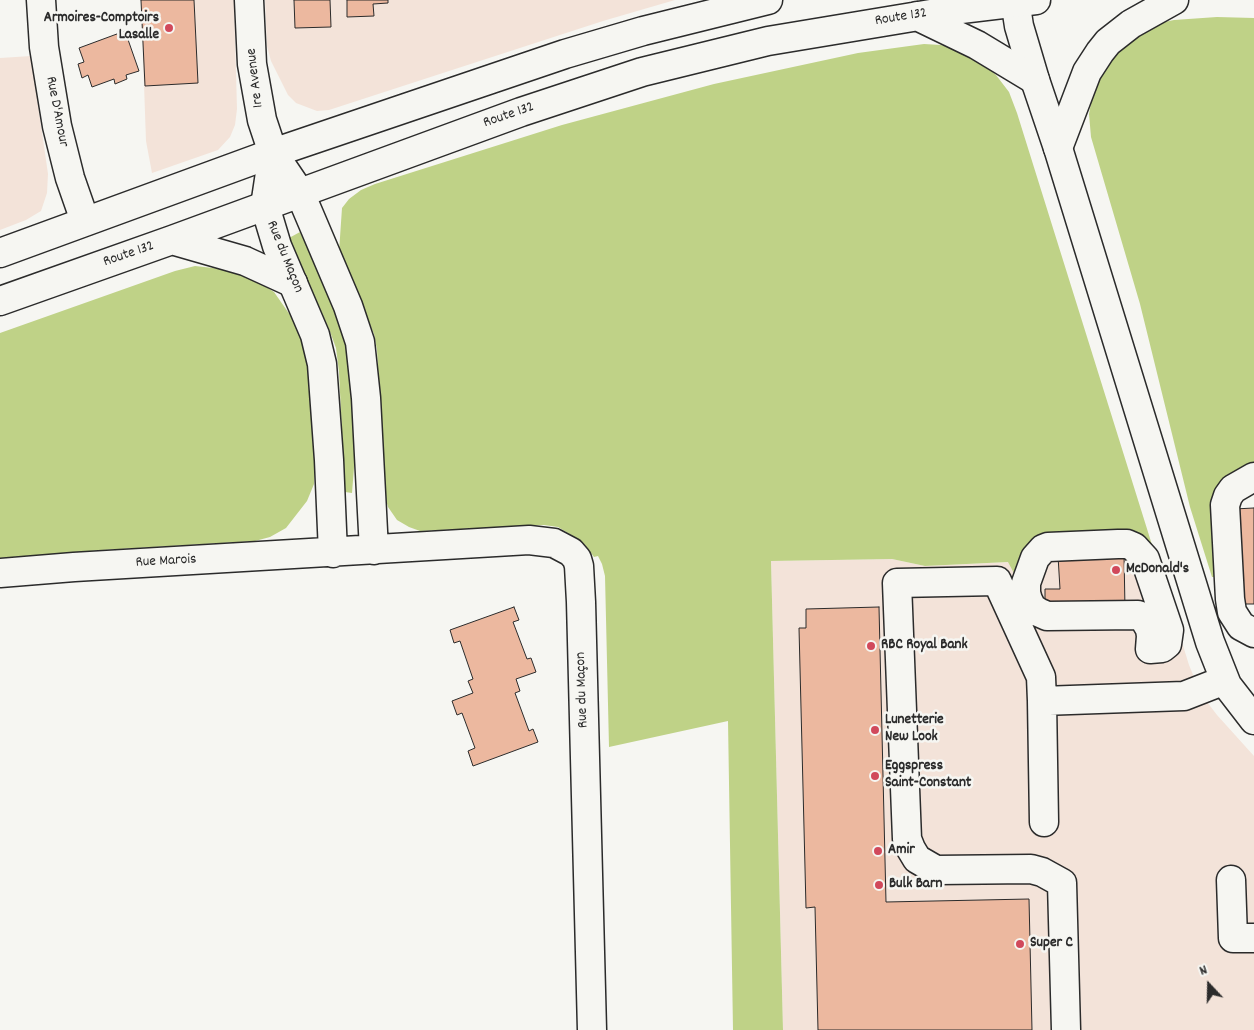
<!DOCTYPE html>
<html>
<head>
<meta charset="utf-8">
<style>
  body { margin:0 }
  #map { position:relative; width:1254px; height:1030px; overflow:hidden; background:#f6f6f2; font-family:Dekko,sans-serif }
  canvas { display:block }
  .north { position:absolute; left:1184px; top:960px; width:50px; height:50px; -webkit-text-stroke:4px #f6f6f2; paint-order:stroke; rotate:339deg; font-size:14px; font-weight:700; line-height:20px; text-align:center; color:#2b2b2b }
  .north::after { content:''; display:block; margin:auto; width:18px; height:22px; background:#2b2b2b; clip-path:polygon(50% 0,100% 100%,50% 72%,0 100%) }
</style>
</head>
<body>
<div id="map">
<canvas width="1254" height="1030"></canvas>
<div class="north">N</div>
</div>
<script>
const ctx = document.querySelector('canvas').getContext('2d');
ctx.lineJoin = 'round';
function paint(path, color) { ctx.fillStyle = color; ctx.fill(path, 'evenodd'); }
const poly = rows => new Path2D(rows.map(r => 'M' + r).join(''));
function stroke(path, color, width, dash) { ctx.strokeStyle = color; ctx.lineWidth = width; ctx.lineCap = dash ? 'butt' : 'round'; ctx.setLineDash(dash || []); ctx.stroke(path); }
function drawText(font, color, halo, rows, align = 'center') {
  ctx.font = font + ' Dekko,sans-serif'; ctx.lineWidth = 5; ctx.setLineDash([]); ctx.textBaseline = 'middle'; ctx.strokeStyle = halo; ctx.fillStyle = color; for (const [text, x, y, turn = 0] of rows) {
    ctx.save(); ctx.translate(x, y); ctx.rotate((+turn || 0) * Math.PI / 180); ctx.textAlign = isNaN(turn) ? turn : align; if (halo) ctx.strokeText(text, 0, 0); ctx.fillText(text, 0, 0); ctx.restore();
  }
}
paint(poly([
  [141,0,234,0,237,109,235,125,230,137,218,150,152,173,146,141],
  [265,0,675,0,603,21,329,110,317,111,296,103,288,95,271,61,267,46],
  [31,56,48,174,47,193,41,211,26,220,0,230,0,58],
  [1153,548,1189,665,1201,694,1217,715,1254,756,1254,1030,783,1030,771,561,892,559,925,566,1009,562,1029,555]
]), '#f3e3d9');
paint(poly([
  [1217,17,1254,18,1254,470,1227,486,1220,577,1212,577,1190,507,1140,304,1091,137,1089,114,1093,92,1102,69,1116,50,1150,25,1174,20],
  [924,44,941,45,962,51,980,61,996,75,1009,92,1017,113,1153,548,1046,540,1016,577,1008,562,925,566,892,559,771,561,783,1030,733,1030,728,721,609,747,605,576,602,564,598,556,594,557,585,545,573,536,558,527,544,525,420,531,409,527,397,520,388,507,385,496,377,350,374,334,339,252,342,208,349,199,361,190,375,184,562,125,714,84,858,53],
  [300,232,343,327,350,353,355,435,355,455,352,493,345,492,339,372,336,348,329,329,289,238],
  [195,266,231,270,262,284,274,292,295,322,304,341,310,362,312,394,315,471,314,484,307,501,286,528,270,537,255,541,103,550,0,558,0,333,175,271]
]), '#bfd287');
const building = poly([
  [141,0,194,0,198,83,145,86,141,0],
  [294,0,330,0,331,27,295,28,294,0],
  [347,0,388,0,388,3,373,4,374,16,347,17,347,0],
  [125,31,139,71,126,75,127,79,115,84,114,79,92,87,88,75,82,78,78,64,84,62,79,48,125,31],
  [1254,508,1254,604,1238,604,1234,509,1254,508],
  [1124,554,1125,609,1045,609,1045,589,1060,589,1058,556,1124,554],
  [514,607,519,620,513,622,527,659,531,658,536,672,516,679,520,691,515,693,529,731,533,729,538,742,473,766,468,751,475,748,462,713,457,715,452,701,473,693,468,681,473,679,460,641,454,643,450,630,514,607],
  [879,607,886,902,1029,899,1032,1030,818,1030,815,907,806,908,799,628,806,628,806,609,879,607]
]);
paint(building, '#ecb89f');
stroke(building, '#2b2b2b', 1);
const minor = poly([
  [41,0,44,47,57,126,70,178,85,221],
  [249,0,252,64,262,120,273,153,300,193,348,306,360,342,366,398,374,550],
  [1015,0,1019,26,1035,80,1058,148,1210,642,1227,685,1254,720],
  [273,153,265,206,277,246,315,335,322,364,329,460,333,553],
  [1254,477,1233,489,1228,496,1225,505,1230,599,1232,612,1241,626,1254,633],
  [1118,544,1127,544,1134,547,1145,559,1169,630,1167,644,1162,648,1150,649,1151,636,1150,629,1143,617,1138,615,1047,616,1038,612,1032,608,1028,600,1026,593,1026,583,1035,558,1043,549,1048,547,1118,544],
  [0,573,74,567,529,540,554,543,571,552,577,559,579,566,581,602,592,1030],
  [1042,701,1044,822],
  [1231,880,1233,938,1254,938],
  [1066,1030,1062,883,1042,872,1031,869,936,870,917,859,911,849,907,839,897,583,997,581,1041,677,1042,701,1184,696,1225,680]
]);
const highway = poly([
  [917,16,977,45,1035,80],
  [1058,148,1087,72,1100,52,1108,42,1131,24,1174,0],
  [172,240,245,261,293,283],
  [0,253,273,153,565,54,643,31,768,0],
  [0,301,172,240,521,112,642,72,768,41,961,9,1036,0]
]);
stroke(minor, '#2b2b2b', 31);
stroke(highway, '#2b2b2b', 31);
stroke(minor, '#f6f6f2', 28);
stroke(highway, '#f6f6f2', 28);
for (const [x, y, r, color] of [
  [169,28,5,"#d1495b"],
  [1116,570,5,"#d1495b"],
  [871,646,5,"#d1495b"],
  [875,730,5,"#d1495b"],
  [875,776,5,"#d1495b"],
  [878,851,5,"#d1495b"],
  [879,885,5,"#d1495b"],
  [1020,944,5,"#d1495b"]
]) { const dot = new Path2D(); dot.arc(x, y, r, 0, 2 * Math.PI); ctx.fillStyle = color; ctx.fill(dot); stroke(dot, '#f6f6f2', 2); }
drawText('15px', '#2b2b2b', '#f6f6f2', [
  ["Route 132",901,18,-9],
  ["1re Avenue",256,78,-97],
  ["Rue D'Amour",56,112,79],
  ["Route 132",509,116,-19],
  ["Route 132",129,255,-19],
  ["Rue du Maçon",284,257,68],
  ["Rue Marois",166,562,-3],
  ["Rue du Maçon",583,690,-92]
]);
drawText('bold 15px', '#2b2b2b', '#f6f6f2', [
  ["Armoires-Comptoirs",159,19,"right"],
  ["Lasalle",159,36,"right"],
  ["McDonald's",1126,570],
  ["RBC Royal Bank",881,646],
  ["Lunetterie",885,721],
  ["New Look",885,738],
  ["Eggspress",885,767],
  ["Saint-Constant",885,784],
  ["Amir",888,851],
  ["Bulk Barn",889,885],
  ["Super C",1030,944]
], 'left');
</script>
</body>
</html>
